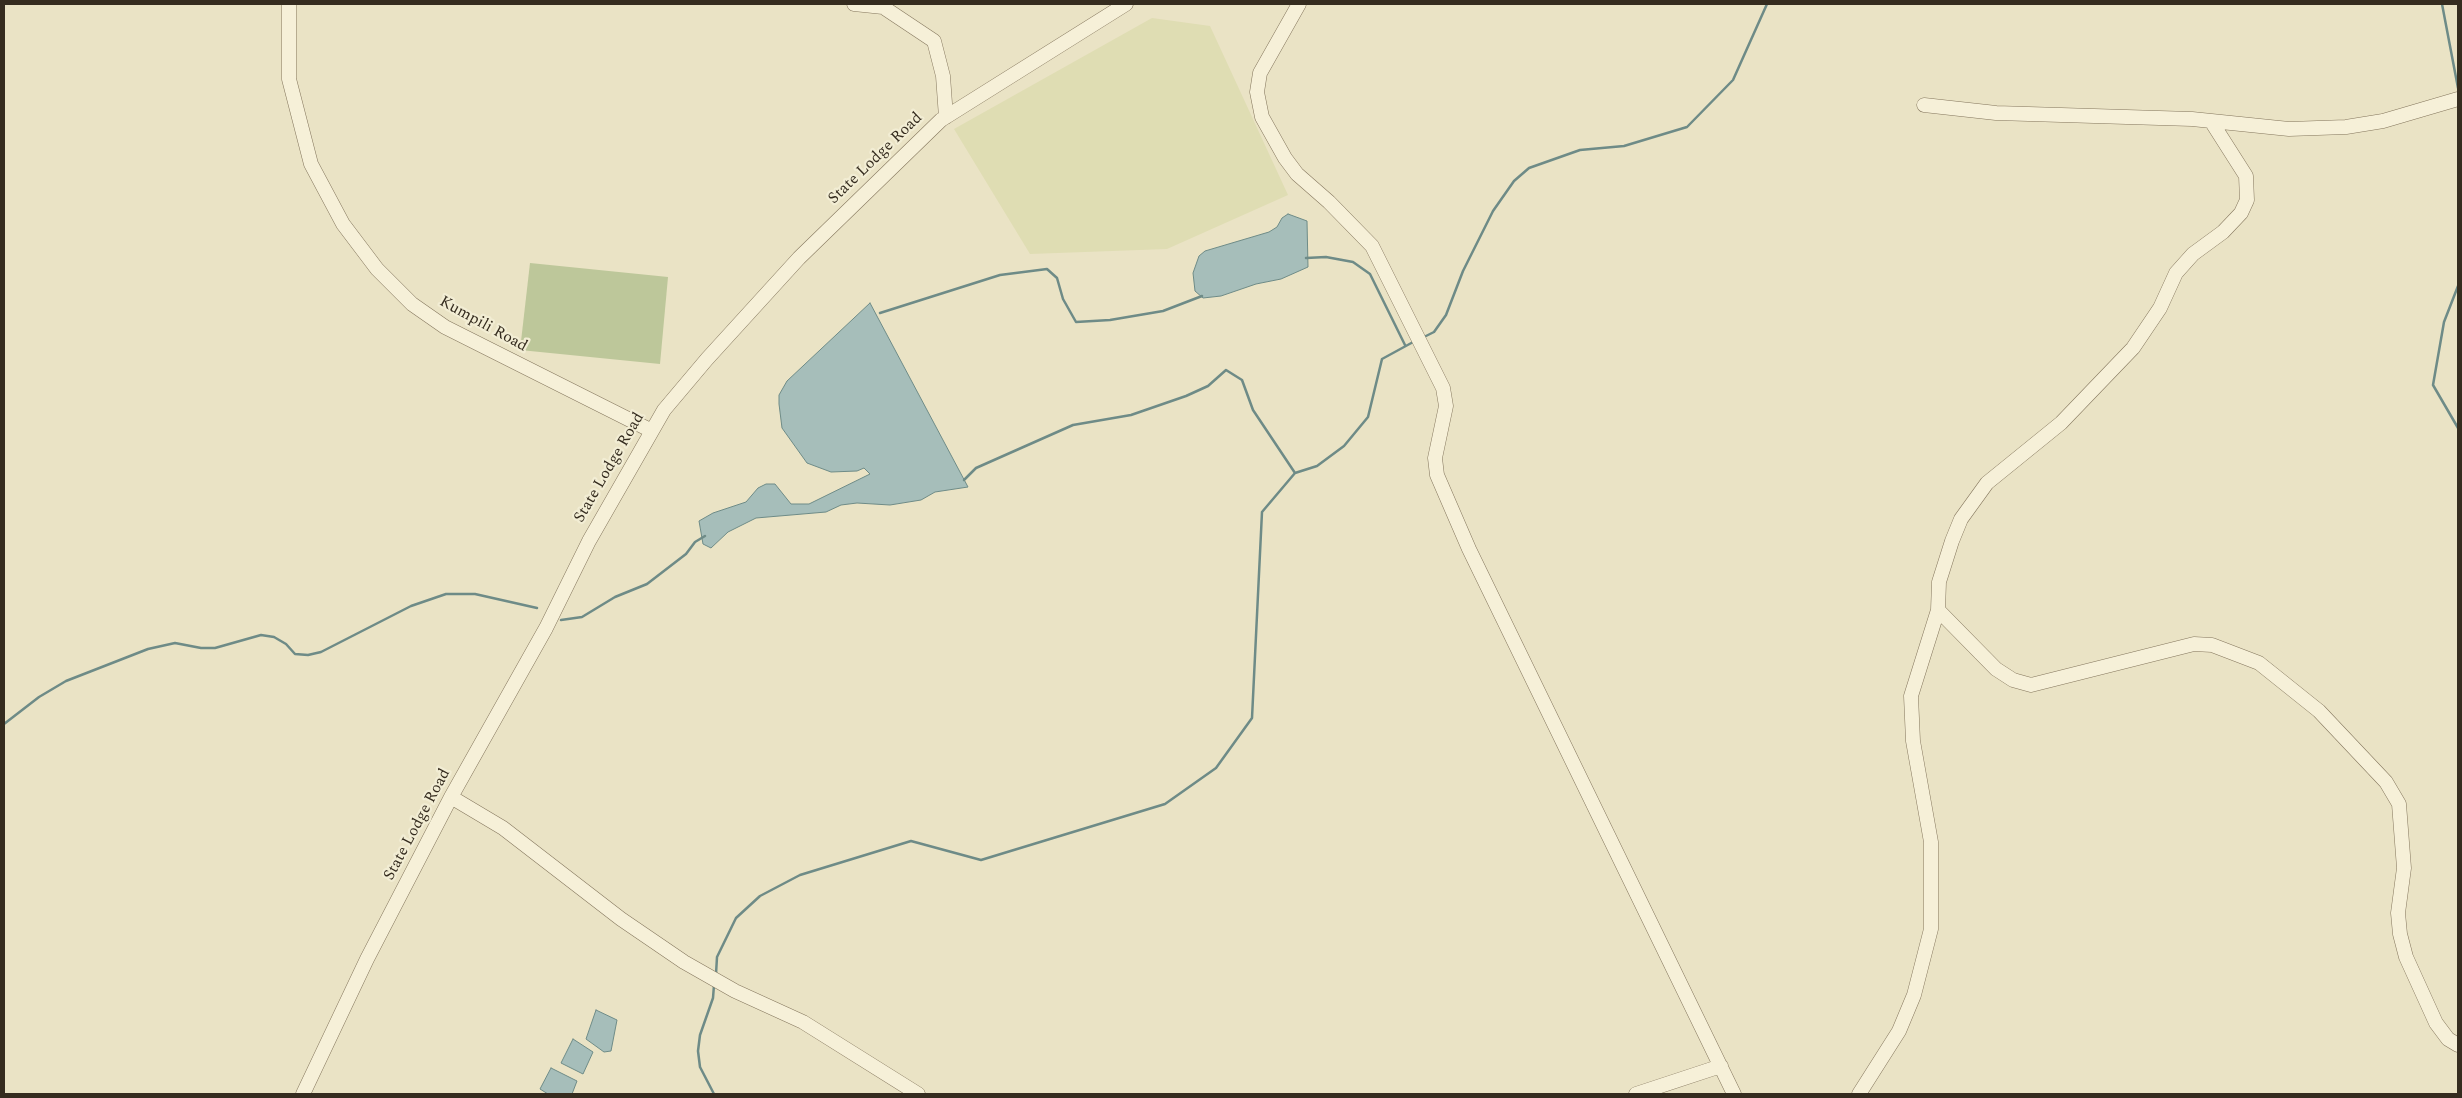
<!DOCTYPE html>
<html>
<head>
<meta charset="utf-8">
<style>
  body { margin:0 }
  #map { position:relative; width:2462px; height:1098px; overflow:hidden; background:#eae3c5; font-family:Spectral,serif }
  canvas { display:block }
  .frame { position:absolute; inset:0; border:5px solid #352c1f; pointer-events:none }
</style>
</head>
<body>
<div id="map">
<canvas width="2462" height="1098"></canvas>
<div class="frame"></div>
</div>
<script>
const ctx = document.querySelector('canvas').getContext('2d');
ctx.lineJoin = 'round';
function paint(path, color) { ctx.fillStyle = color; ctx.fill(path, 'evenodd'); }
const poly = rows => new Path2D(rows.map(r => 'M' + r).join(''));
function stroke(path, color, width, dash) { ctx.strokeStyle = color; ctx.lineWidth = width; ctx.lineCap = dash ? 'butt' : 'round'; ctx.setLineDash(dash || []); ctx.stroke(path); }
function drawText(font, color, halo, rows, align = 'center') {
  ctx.font = font + ' Spectral,serif'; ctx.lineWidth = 4.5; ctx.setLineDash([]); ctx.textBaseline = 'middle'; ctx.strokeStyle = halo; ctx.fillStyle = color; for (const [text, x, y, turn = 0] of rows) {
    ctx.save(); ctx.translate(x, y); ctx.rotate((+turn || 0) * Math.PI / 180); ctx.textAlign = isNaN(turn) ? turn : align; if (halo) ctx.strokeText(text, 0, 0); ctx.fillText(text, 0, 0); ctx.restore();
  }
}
paint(poly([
  [1152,18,1210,26,1288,195,1167,249,1030,254,954,129]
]), '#dfddb3');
paint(poly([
  [530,263,668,277,660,364,520,350]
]), '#bdc79a');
const water = poly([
  [1288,214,1307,221,1308,267,1281,279,1256,284,1221,296,1203,298,1195,291,1193,273,1199,256,1205,251,1269,232,1277,227,1282,218,1288,214],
  [870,303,968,487,935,492,921,500,890,505,857,503,841,505,826,512,756,518,728,532,711,548,703,544,699,521,713,513,746,502,758,488,766,484,775,484,791,504,809,504,870,474,864,468,857,471,831,472,807,463,782,428,779,404,779,395,787,381,870,303],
  [596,1010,617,1020,611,1051,604,1052,586,1039,596,1010],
  [573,1039,593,1052,583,1074,561,1063,573,1039],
  [551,1068,577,1081,572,1094,548,1094,540,1089,551,1068]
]);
paint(water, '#a6beba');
stroke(water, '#6e8b87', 1);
stroke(poly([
  [2442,4,2458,88],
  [1306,258,1326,257,1353,262,1370,274,1405,345],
  [2458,286,2444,322,2433,385,2458,428],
  [880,313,1000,275,1047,269,1057,278,1063,299,1076,322,1110,320,1163,311,1202,296],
  [1422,338,1434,332,1446,315,1463,271,1493,211,1514,181,1529,168,1580,150,1624,146,1687,127,1733,80,1767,4],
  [964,480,976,468,1073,425,1131,415,1186,396,1208,386,1226,370,1242,380,1253,410,1295,473,1317,466,1344,446,1368,417,1382,359,1415,341],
  [561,620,582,617,615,597,647,584,686,554,695,542,705,536],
  [4,724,39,697,66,681,148,649,175,643,201,648,215,648,261,635,274,637,286,644,295,654,308,655,321,652,411,606,446,594,475,594,537,608],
  [716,974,717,957,736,918,760,896,800,875,911,841,981,860,1165,804,1216,768,1252,718,1262,512,1295,473],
  [714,1094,700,1067,698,1051,700,1035,713,998,714,985]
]), '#6e8b87', 2.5);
const minor = poly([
  [289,4,289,79,311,164,343,224,377,269,412,304,445,327,652,431],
  [854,4,883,7,934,41,943,76,946,117],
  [1299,4,1260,73,1257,92,1262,117,1285,158,1297,174,1329,202,1372,246,1443,388,1446,406,1435,458,1437,475,1469,549,1734,1094],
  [1924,105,1996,113,2192,119,2289,129,2346,127,2383,121,2458,99],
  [1938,610,1996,669,2013,680,2031,685,2194,644,2212,645,2259,663,2319,711,2386,782,2399,804,2404,868,2398,913,2400,934,2406,957,2436,1023,2448,1039,2458,1045],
  [451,797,503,828,621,919,684,962,735,991,803,1022,918,1094],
  [303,1094,367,959,451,797,546,628,589,541,664,410,707,359,799,258,941,120,1126,4],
  [1636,1094,1721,1066],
  [1859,1094,1899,1031,1914,995,1931,929,1931,842,1913,741,1911,696,1938,610,1939,582,1952,541,1961,519,1987,483,2061,423,2133,348,2160,308,2176,273,2193,254,2223,232,2241,213,2247,200,2246,176,2211,121]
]);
stroke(minor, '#84765d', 15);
stroke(minor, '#f6f0d8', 14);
drawText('16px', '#352c1f', '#f2edd4', [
  ["State Lodge Road",876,159,-44],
  ["Kumpili Road",483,325,29],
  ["State Lodge Road",610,468,-60],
  ["State Lodge Road",418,825,-62]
]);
</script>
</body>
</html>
